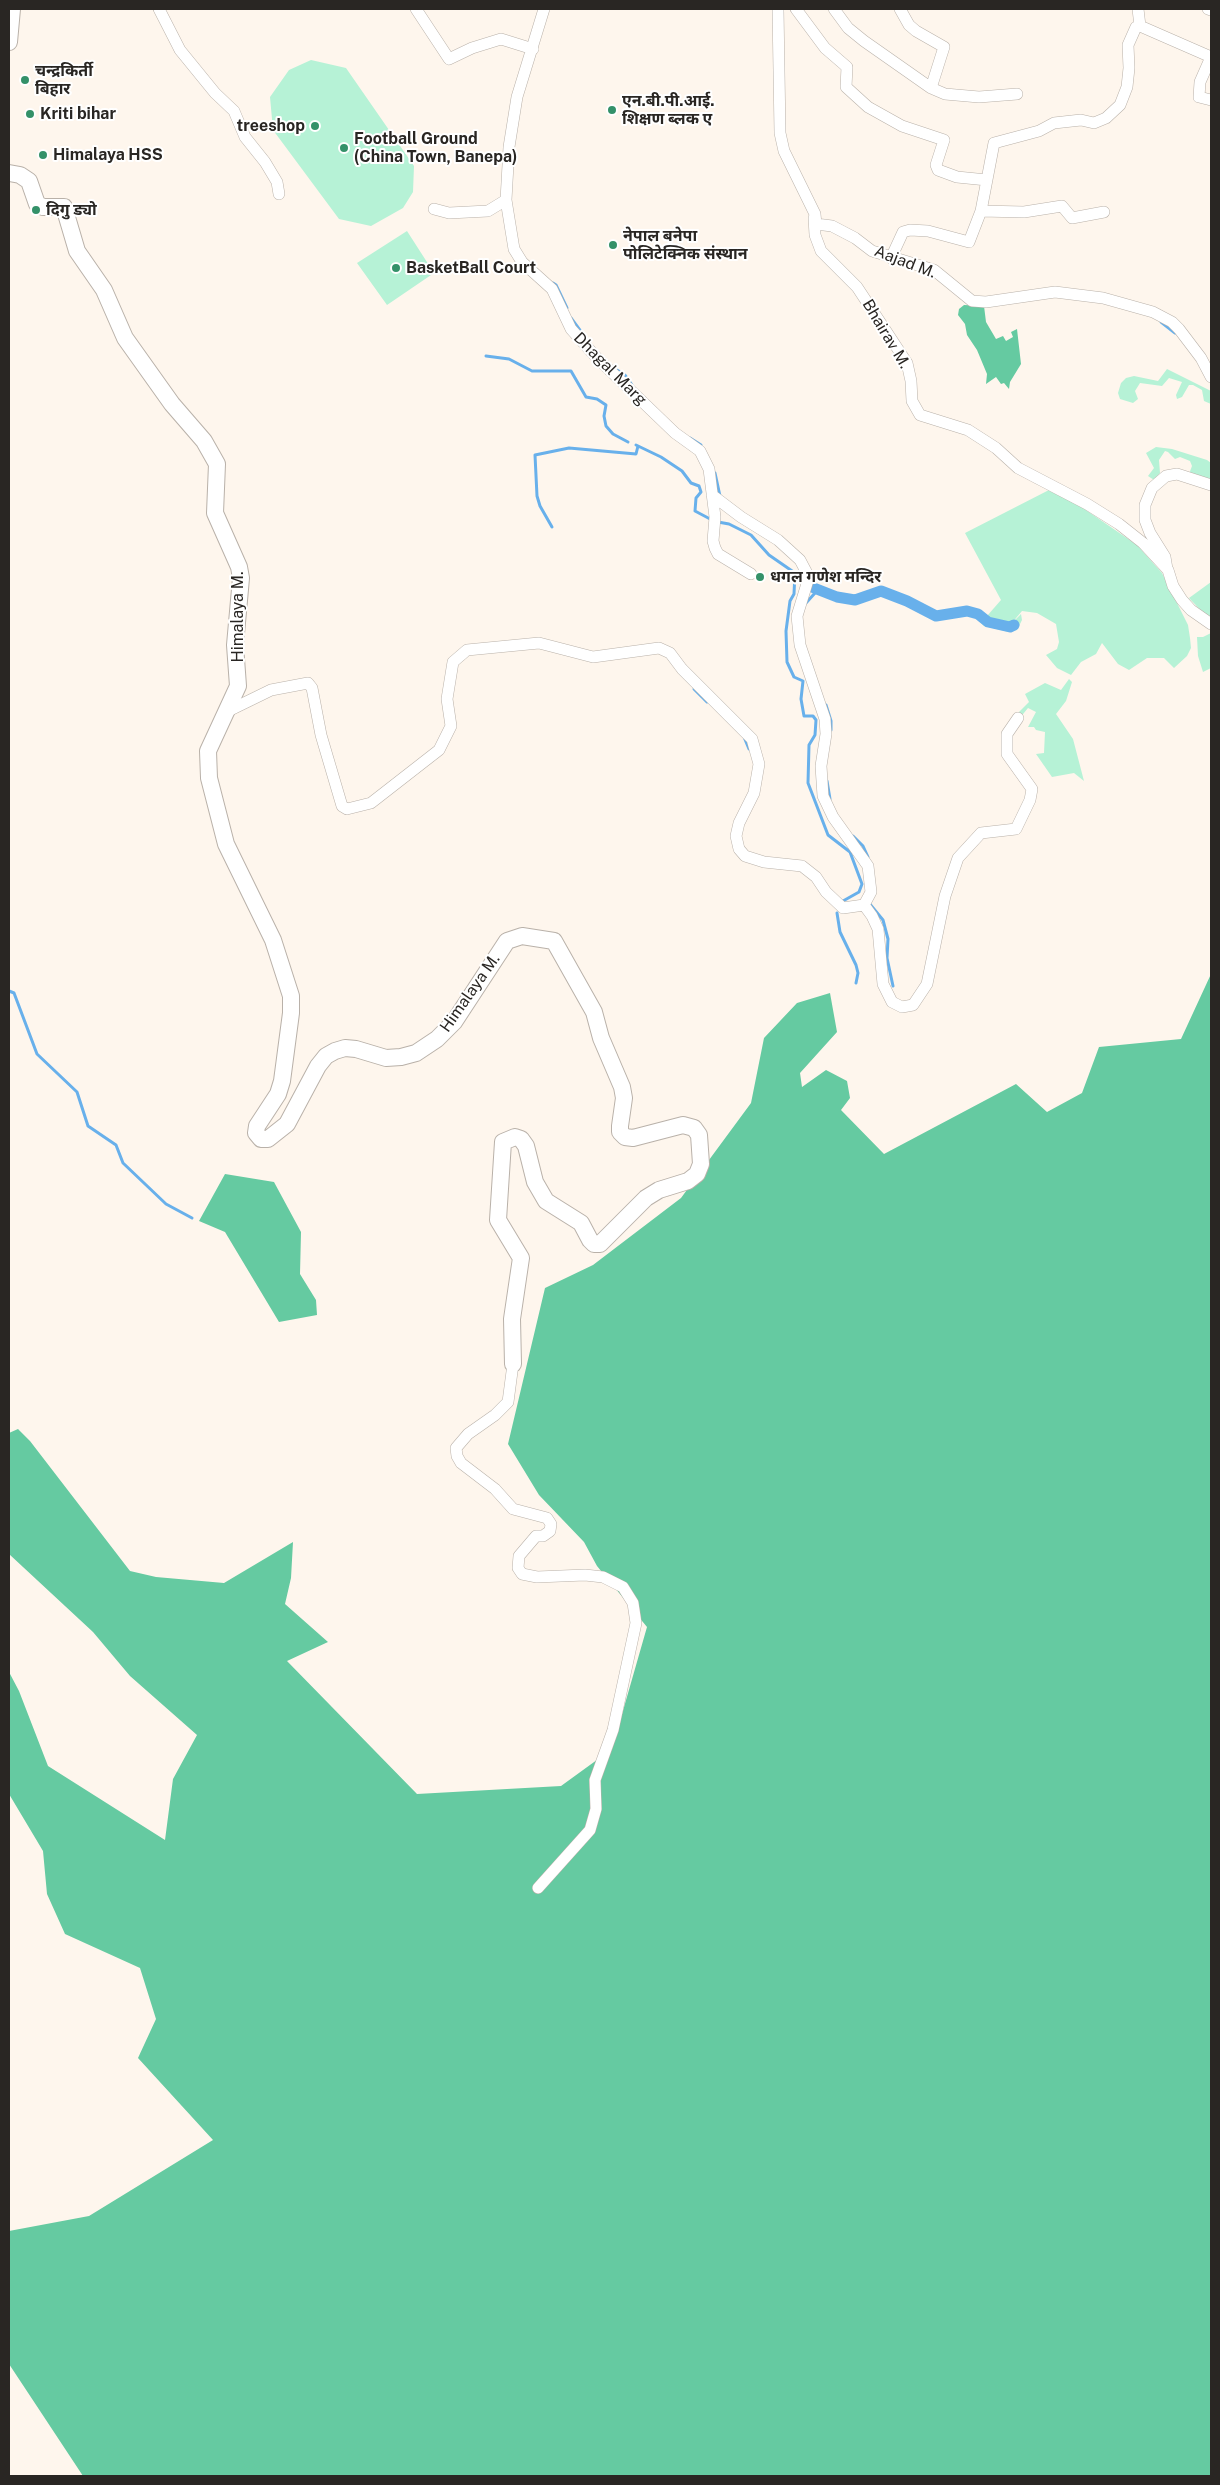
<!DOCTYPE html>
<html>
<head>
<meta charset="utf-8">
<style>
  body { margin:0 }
  #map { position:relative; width:1220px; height:2485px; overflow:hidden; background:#fef6ed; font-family:"Public Sans",sans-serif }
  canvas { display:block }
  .frame { position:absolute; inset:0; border:10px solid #292623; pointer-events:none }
</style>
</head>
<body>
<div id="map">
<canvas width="1220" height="2485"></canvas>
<div class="frame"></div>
</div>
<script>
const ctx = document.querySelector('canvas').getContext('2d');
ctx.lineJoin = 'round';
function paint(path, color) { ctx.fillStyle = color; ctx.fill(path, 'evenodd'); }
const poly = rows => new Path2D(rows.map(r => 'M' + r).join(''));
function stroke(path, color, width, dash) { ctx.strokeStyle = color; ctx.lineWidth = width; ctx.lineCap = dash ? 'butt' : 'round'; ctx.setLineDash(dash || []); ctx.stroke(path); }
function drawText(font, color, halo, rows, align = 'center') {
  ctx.font = font + ' "Public Sans","Noto Sans Devanagari",sans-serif'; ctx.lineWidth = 4; ctx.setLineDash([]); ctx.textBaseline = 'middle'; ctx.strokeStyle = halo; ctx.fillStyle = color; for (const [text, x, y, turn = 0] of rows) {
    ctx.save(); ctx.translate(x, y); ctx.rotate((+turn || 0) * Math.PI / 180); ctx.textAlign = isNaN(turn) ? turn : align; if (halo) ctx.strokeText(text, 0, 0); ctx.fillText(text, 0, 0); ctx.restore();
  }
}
paint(poly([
  [311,60,346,68,414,166,413,192,403,208,371,226,339,219,273,130,270,97,289,70],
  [407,231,434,273,387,305,357,263],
  [1167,369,1211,391,1211,404,1204,401,1202,390,1193,385,1189,385,1182,397,1177,399,1176,395,1182,382,1169,378,1162,386,1140,383,1135,391,1138,399,1133,403,1120,399,1118,393,1121,383,1126,378,1134,376,1158,381],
  [1156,447,1172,449,1207,460,1211,463,1211,482,1189,474,1192,466,1190,461,1180,457,1175,459,1168,452,1165,451,1159,460,1160,473,1154,480,1148,476,1154,468,1146,453],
  [1049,490,1080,506,1137,545,1162,573,1188,625,1190,638,1191,648,1187,656,1174,668,1164,658,1147,658,1129,670,1118,664,1102,643,1096,654,1081,662,1071,675,1057,668,1046,655,1057,649,1059,642,1056,624,1037,613,1022,611,1011,624,1021,614,1022,620,1017,630,1009,632,984,626,974,616,948,615,944,620,939,619,938,614,942,611,960,608,976,610,987,616,1001,600,965,533],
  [1211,582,1211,621,1189,598],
  [1211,633,1211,668,1203,672,1198,656,1197,637,1203,637],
  [1069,679,1072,682,1066,701,1056,714,1073,739,1084,781,1074,773,1052,777,1036,754,1044,753,1045,732,1036,730,1034,727,1028,727,1036,712,1028,708,1019,719,1013,718,1029,702,1025,694,1045,683,1061,690]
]), '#b6f2d6');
paint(poly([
  [964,305,984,306,986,322,996,339,1003,336,1006,341,1013,337,1011,332,1017,329,1021,364,1010,382,1009,389,1004,383,1001,384,996,377,986,384,987,374,977,350,967,335,965,324,958,315,959,309],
  [1211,974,1211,2476,83,2476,9,2364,9,2231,89,2216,213,2140,138,2058,156,2019,140,1968,65,1934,47,1894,43,1851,9,1794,9,1672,19,1691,48,1766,165,1840,173,1779,197,1735,130,1676,93,1632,9,1554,9,1433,18,1429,30,1441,130,1571,156,1577,224,1583,293,1542,291,1578,285,1604,328,1642,287,1661,417,1794,561,1786,612,1749,647,1627,597,1566,584,1542,539,1495,508,1444,545,1288,593,1265,681,1198,751,1103,764,1038,797,1003,830,993,837,1032,800,1073,802,1087,826,1070,847,1081,850,1098,841,1110,884,1154,1016,1084,1047,1112,1082,1093,1099,1047,1181,1039],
  [225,1174,274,1182,301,1232,300,1274,316,1300,317,1315,279,1322,225,1232,199,1221]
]), '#65caa1');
stroke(poly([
  [553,283,556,285,567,308],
  [571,318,582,333],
  [1161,322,1175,333],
  [486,356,509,359,532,371,571,371,586,397,597,399,606,405,604,416,606,426,613,434,628,442],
  [617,370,625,375,632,385],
  [690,438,701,445],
  [636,445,661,457,682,471,691,483,699,486,701,492,696,498,695,511,712,520],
  [715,473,720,496],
  [718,522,729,524,751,535,769,555,795,573,794,594,790,601,786,631,787,662,794,677,803,681,801,699,804,716,813,716,816,720,815,735,809,745,808,783,828,835,850,852,862,884,859,892,843,901],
  [552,527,540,506,537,496,535,455,569,448,636,454,638,446],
  [806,603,815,593,814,588],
  [694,689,707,702],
  [826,705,831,721,831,730],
  [744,737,749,749],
  [827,781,830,799],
  [853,836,863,846,868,857],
  [869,903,883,920,888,939,887,958,893,986],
  [837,913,840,932,856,965,858,973,856,983],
  [9,991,14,993,37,1054,77,1092,88,1126,116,1145,123,1163,166,1204,192,1218]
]), '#68b0eb', 3);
stroke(poly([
  [814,588,837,597,855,600,881,591,907,601,936,616,967,611,978,614,988,622,1010,627,1014,625]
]), '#68b0eb', 11);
const street = poly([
  [159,9,180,50,215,93,234,111,245,137,265,162,277,182,279,194],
  [416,9,449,59,472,48,501,39,533,49],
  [544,9,517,97,509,147,506,200,514,249,522,262,552,289,571,329,597,358,675,433,700,451,709,469,715,517,713,541,715,548,718,554,751,574],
  [778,9,780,133,784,151,815,214,816,224,832,226,855,238,872,251,934,270,972,301,986,302,1055,292,1103,298,1153,312,1172,322,1179,329,1201,358,1211,377],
  [796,9,825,48,847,67,846,87,868,107,902,126,944,140,936,165,938,170,957,177,987,180],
  [834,9,848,28,864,41,931,88],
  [900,9,909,25,916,31,944,47,931,88,945,94,979,97,1017,94],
  [1138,9,1140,26],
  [1208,9,1211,10],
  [434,209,449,213,488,211,506,200],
  [981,211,1024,212,1062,206,1072,218,1104,212],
  [814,218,815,235,821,251,857,287,907,363,911,381,912,401,920,415,968,430,996,448,1018,468,1087,504,1119,524,1143,543,1168,570,1173,586,1182,600,1191,610,1211,624],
  [891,258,903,232,910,230,928,231,969,242,981,211,994,143,1039,131,1054,123,1081,120,1094,123,1106,118,1120,105,1127,87,1129,68,1128,45,1136,27,1140,26,1211,57,1200,82,1199,97,1211,100],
  [1167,569,1165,557,1150,533,1145,520,1145,505,1152,488,1166,476,1177,474,1211,485],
  [226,712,271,690,308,683,312,688,321,735,342,806,347,809,371,803,439,750,451,726,447,699,453,662,467,650,539,643,593,657,659,648,670,653,682,669,752,739,759,764,754,793,739,823,736,836,739,849,745,856,764,862,802,866,816,877,826,892,843,908,864,905,871,892,868,866,833,817,823,796,821,766,826,734,825,719,800,645,797,616,809,577,800,560,778,540,741,517,712,495],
  [864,905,872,916,878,929,883,984,892,1002,902,1007,913,1005,927,984,945,896,958,858,981,833,1016,829,1030,800,1032,789,1007,754,1007,734,1018,718],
  [513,1364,508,1402,495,1415,468,1434,456,1448,457,1456,461,1463,495,1489,513,1509,547,1518,551,1524,550,1531,543,1536,536,1536,519,1556,518,1568,522,1574,537,1577,585,1575,603,1577,623,1587,633,1603,636,1623,613,1730,595,1780,596,1809,590,1830,538,1888]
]);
const secondary = poly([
  [9,42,12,9],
  [9,173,20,175,29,181,37,204,43,207,64,207,77,251,104,290,125,338,172,404,204,441,217,464,215,513,239,567,241,578,235,645,238,686,208,751,209,778,226,844,273,940,291,996,291,1013,282,1081,278,1094,257,1126,256,1133,261,1139,268,1139,287,1124,318,1066,326,1056,335,1051,345,1048,356,1049,386,1058,401,1057,416,1053,437,1039,454,1022,507,941,522,936,554,941,594,1012,601,1038,622,1087,624,1098,620,1126,620,1132,625,1137,633,1138,683,1125,694,1128,699,1135,701,1164,697,1174,688,1181,659,1190,646,1198,600,1244,594,1244,590,1240,581,1223,546,1201,535,1182,526,1146,521,1139,515,1137,503,1142,498,1220,521,1258,512,1319,513,1364]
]);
stroke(street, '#b9b1a9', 12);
stroke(secondary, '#b9b1a9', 18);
stroke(street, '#fff', 11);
stroke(secondary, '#fff', 16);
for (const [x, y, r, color] of [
  [25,80,5,"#349169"],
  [612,110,5,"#349169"],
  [30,114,5,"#349169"],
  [315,126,5,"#349169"],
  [344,148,5,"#349169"],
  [43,155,5,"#349169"],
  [36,210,5,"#349169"],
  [613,245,5,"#349169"],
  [396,268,5,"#349169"],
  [760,577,5,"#349169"]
]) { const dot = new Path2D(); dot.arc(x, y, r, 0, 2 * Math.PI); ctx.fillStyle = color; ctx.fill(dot); stroke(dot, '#fff', 2); }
drawText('bold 16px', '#292623', '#fff', [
  ["चन्द्रकिर्ती",35,71],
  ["बिहार",35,89],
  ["एन.बी.पी.आई.",622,101],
  ["शिक्षण ब्लक ए",622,119],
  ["Kriti bihar",40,114],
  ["treeshop",305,126,"right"],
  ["Football Ground",354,139],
  ["(China Town, Banepa)",354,157],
  ["Himalaya HSS",53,155],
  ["दिगु ड्यो",46,210],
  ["नेपाल बनेपा",623,236],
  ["पोलिटेक्निक संस्थान",623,254],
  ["BasketBall Court",406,268],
  ["धगल गणेश मन्दिर",770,577]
], 'left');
drawText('16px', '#292623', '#fff', [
  ["Aajad M.",905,262,21],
  ["Bhairav M.",886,334,59],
  ["Dhagal Marg",610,369,45],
  ["Himalaya M.",238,617,-90],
  ["Himalaya M.",470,993,-55]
]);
</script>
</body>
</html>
